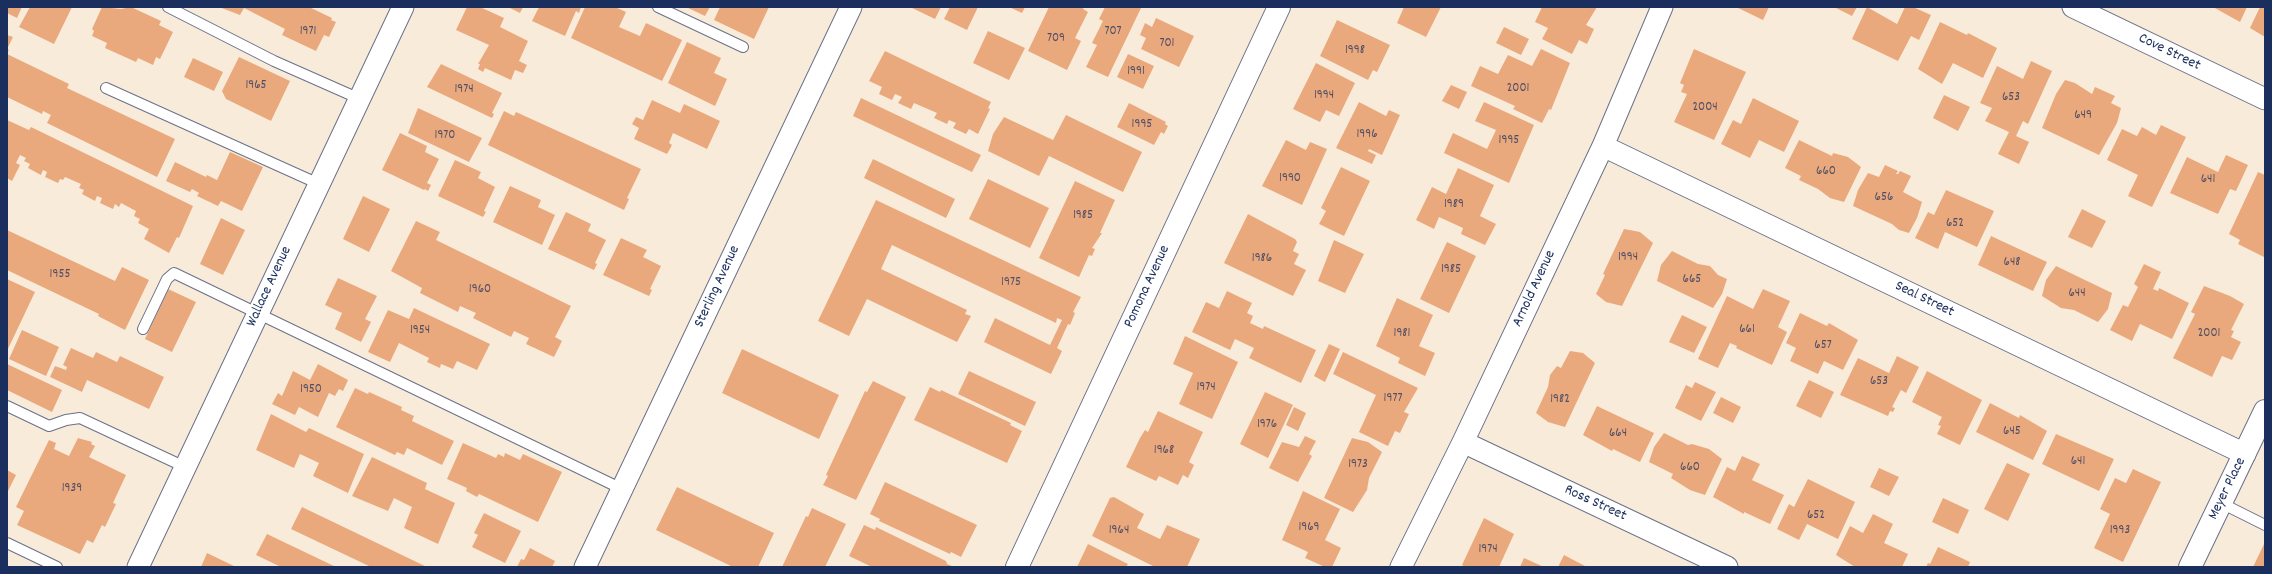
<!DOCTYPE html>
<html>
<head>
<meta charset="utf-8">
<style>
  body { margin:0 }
  #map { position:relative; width:2272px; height:574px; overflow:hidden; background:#f9ebda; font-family:Dekko,sans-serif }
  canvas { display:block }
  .frame { position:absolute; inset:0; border:8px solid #1b2f5e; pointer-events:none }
</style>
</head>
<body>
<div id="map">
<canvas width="2272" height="574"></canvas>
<div class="frame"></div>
</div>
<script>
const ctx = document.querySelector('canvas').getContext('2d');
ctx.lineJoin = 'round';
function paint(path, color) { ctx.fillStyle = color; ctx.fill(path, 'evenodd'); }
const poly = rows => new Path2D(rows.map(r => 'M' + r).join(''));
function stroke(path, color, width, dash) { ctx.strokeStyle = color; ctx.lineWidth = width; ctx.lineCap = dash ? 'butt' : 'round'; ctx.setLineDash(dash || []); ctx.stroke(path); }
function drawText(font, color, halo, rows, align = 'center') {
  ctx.font = font + ' Dekko,sans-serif'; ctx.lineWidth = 3; ctx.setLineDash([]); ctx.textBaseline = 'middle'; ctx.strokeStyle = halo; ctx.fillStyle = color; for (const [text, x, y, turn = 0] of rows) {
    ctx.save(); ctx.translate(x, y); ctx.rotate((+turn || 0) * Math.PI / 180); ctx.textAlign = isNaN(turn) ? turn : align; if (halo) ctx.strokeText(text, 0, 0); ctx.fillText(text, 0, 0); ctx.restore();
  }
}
paint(poly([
  [7,7,22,7,17,18,7,13],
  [30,7,72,7,54,44,19,27],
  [102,7,121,9,131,7,161,21,159,25,173,32,160,59,156,57,153,65,138,58,136,62,105,48,107,43,92,36,94,31,92,29],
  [219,7,309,7,332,18,331,20,336,22,329,37,324,35,316,51,282,35,285,29,244,8,240,15],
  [467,7,480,7,504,18,500,27,528,41,519,61,527,65,523,73,515,70,511,80,485,68,483,72,478,69,480,64,478,64,489,45,456,30],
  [508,7,523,7,520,13],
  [539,7,581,7,579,13,576,11,565,36,532,21],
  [585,7,615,7,626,12,619,27,640,36,646,23,682,40,662,81,571,38],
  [686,7,710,7,705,16],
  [720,7,769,7,754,39,714,20],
  [910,7,941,7,935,19],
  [950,7,978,7,967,30,944,19],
  [1009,7,1025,7,1022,13],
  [1049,7,1084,7,1083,9,1088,12,1075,38,1081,41,1067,70,1028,51],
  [1105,7,1141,8,1108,77,1086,67,1097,45,1092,43,1103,21,1099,19],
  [1404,7,1441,7,1426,37,1397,23],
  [1542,7,1597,7,1586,25,1594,29,1587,44,1579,40,1572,54,1542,39,1548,28,1535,22],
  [1736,7,1769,7,1763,20],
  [1834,7,1857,7,1852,16],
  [1867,7,1897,24,1905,7,1913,7,1931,15,1919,40,1911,36,1898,61,1852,39],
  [2213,7,2247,7,2240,22],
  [2260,7,2265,7,2265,37,2250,28],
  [1156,18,1194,36,1179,67,1141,49,1146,38,1140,35,1145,23,1152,27],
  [1337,20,1390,45,1377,72,1373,70,1368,80,1320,56],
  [1940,22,1967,35,1968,33,1997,48,1983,78,1953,63,1942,84,1918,69],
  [1504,27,1529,39,1521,55,1496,43],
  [988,31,1025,48,1009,80,973,63],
  [7,35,13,37,7,49,9,50,7,54,69,84,67,88,175,139,157,177,47,123,51,115,43,111,42,114,7,97],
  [687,42,721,58,714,73,727,79,715,106,668,83],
  [1541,49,1570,63,1551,110,1549,109,1542,123,1513,109,1515,106,1471,86,1480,66,1498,74,1508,55,1532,66],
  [1694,49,1746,72,1714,140,1674,122,1687,94,1681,92,1684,85,1680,83],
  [885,51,991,102,988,108,990,109,978,134,969,129,966,134,953,128,956,123,949,120,947,124,934,118,937,113,914,103,911,109,898,103,902,97,895,94,892,100,879,94,882,87,869,81],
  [1128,54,1154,66,1143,89,1117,77],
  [239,57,290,81,271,121,226,99,222,91],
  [193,58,223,72,214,91,184,77],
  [2031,61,2052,71,2028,124,2023,121,2016,136,2029,142,2019,164,1998,154,2009,132,1985,121,1992,108,1980,103,1997,66,2023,79],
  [1316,63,1355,83,1339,116,1326,110,1320,122,1293,109],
  [441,64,502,93,492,113,494,114,492,118,427,87],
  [2065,80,2075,83,2092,94,2095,87,2115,96,2111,103,2121,108,2117,123,2099,155,2042,128,2056,94],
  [1451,85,1467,92,1459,109,1442,101],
  [1944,95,1970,107,1958,131,1933,118],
  [861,98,981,155,972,172,853,116],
  [1753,98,1799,121,1784,152,1759,140,1750,158,1721,144,1733,120,1741,124],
  [652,100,680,113,684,104,720,121,707,149,673,133,669,143,672,145,667,154,634,139,639,128,632,124,636,117,643,120],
  [1359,102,1386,116,1389,110,1400,115,1382,155,1369,149,1368,151,1376,155,1372,164,1336,148],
  [1484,102,1534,125,1509,183,1444,153,1453,133,1487,149,1496,130,1475,121],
  [1129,103,1166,122,1165,124,1168,126,1164,134,1161,132,1154,145,1117,127],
  [418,108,482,138,469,162,408,133],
  [504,111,514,116,516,112,641,169,627,198,629,199,624,210,488,145],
  [1066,115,1142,152,1123,192,1049,156,1039,176,988,151,993,134,1004,117,1053,140],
  [7,120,29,130,31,127,193,206,179,238,177,237,169,253,144,239,149,229,138,223,140,219,134,216,136,211,121,203,119,207,115,204,113,209,100,203,102,198,97,196,95,201,82,194,84,190,79,188,81,184,65,177,63,180,60,179,58,183,45,177,47,172,43,170,41,175,28,168,30,164,24,161,26,158,20,155,16,163,20,165,12,181,7,178],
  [2161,125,2186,137,2152,207,2128,196,2138,175,2107,160,2122,129,2137,136,2142,127,2156,135],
  [400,133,427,146,425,152,439,159,427,183,431,185,428,191,425,189,424,190,382,170],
  [1286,140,1306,150,1310,142,1327,149,1302,205,1262,186],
  [1799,140,1832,156,1833,153,1848,157,1861,167,1844,202,1830,198,1818,189,1799,180,1801,176,1785,168],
  [230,152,263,167,242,211,221,201,218,206,197,196,199,193,192,189,190,192,166,181,175,162,206,177,207,175,217,180],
  [2226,155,2248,165,2236,191,2230,189,2218,214,2170,193,2187,157,2218,172],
  [873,159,955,199,946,218,864,178],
  [455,160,481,172,478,178,495,187,484,211,486,212,483,217,438,196],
  [1885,165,1898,171,1896,174,1898,174,1900,171,1911,176,1903,192,1922,202,1917,218,1909,233,1899,230,1892,224,1853,206,1858,190,1868,173,1879,177],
  [1341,167,1370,181,1344,236,1319,224,1326,211,1321,208],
  [1458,168,1494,185,1480,216,1496,224,1485,245,1461,234,1463,228,1439,217,1434,229,1416,220,1432,187,1446,194],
  [2258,172,2265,175,2264,257,2238,244,2240,240,2229,234],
  [988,179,1049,208,1030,248,969,219],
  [1075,181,1115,200,1100,233,1102,233,1092,248,1095,249,1092,256,1089,255,1079,277,1039,258],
  [510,186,541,200,538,207,555,215,542,245,493,222],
  [1946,190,1994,211,1977,247,1945,232,1938,249,1915,238,1928,212,1934,215],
  [363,196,390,209,369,252,343,239],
  [876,200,1081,297,1073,312,1075,313,1070,325,1068,324,1057,348,1062,351,1051,374,984,342,995,318,1050,345,1062,320,1057,318,1056,323,892,245,881,269,967,310,965,314,971,316,957,342,867,299,849,336,818,321],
  [2082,209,2106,221,2092,248,2068,237],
  [566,212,591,224,588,231,606,240,595,263,597,264,594,270,548,249],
  [1248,214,1295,239,1297,242,1293,251,1299,254,1294,264,1306,270,1293,296,1224,263],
  [221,218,245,230,223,275,200,264],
  [416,221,440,232,436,240,571,306,555,337,562,341,554,357,526,344,529,338,514,331,511,337,473,318,476,313,460,306,458,312,420,293,422,288,391,271],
  [1624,229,1640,232,1653,243,1622,306,1606,302,1596,294,1605,275,1603,274],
  [7,230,115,281,122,267,149,280,125,330,98,316,99,314,7,270],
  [1991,236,2047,262,2033,291,1978,265],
  [621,238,647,250,643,257,661,266,650,289,652,290,649,296,603,275],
  [1334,240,1364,254,1345,293,1318,281],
  [1447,242,1476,256,1449,313,1420,299],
  [1672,251,1698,264,1710,266,1718,275,1727,279,1722,294,1713,308,1657,281,1661,265],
  [2144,264,2161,272,2153,289,2158,291,2159,288,2189,303,2172,339,2140,324,2132,341,2110,330,2123,305,2128,307,2138,287,2134,284],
  [2056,266,2112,293,2108,309,2098,322,2074,310,2061,308,2042,296,2046,280],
  [338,278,377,296,365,319,371,322,361,342,335,329,342,313,325,305],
  [7,279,35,292,7,351],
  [2204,286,2230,296,2244,304,2231,330,2234,331,2231,337,2241,342,2232,360,2222,356,2212,377,2173,358,2195,314,2191,312],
  [168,289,196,302,172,352,145,339],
  [1763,289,1790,301,1778,327,1787,332,1772,365,1736,348,1737,346,1730,343,1718,368,1698,359,1727,296,1753,309],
  [1227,291,1252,303,1247,313,1253,316,1250,323,1263,329,1264,326,1316,350,1301,383,1249,358,1254,348,1235,339,1230,350,1192,332,1206,302,1219,308],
  [1397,298,1433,315,1419,346,1435,353,1425,376,1398,363,1400,358,1376,346],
  [414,308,490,344,477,370,457,361,453,369,441,364,440,368,427,362,429,358,399,343,390,362,368,352,388,310,409,319],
  [1800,313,1827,326,1829,323,1858,340,1843,370,1824,361,1818,374,1790,361,1796,348,1786,343],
  [1682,315,1707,327,1694,353,1669,342],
  [22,330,59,347,46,376,9,359],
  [1185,336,1238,362,1212,419,1179,404,1193,373,1173,364],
  [1329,344,1340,349,1325,382,1314,376],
  [71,348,93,358,96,352,117,362,120,356,164,377,149,409,87,380,82,392,50,377,55,366,66,370,67,367,63,365],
  [742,349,839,395,819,439,722,393],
  [1570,351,1583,353,1595,363,1565,427,1548,422,1536,413,1548,387,1550,375,1557,366,1561,368],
  [1343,352,1418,388,1404,412,1409,414,1400,433,1395,431,1388,446,1359,432,1376,395,1333,374],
  [1897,356,1919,367,1906,393,1901,390,1892,407,1895,408,1893,412,1890,411,1888,416,1840,395,1858,358,1889,373],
  [7,364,62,390,52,412,7,390],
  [318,364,348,380,343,391,339,389,335,396,329,393,318,417,299,407,295,415,272,404,278,393,282,396,293,371,310,380],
  [969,371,1036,402,1025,426,958,394],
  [1927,371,1982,400,1960,445,1937,434,1941,426,1938,425,1942,417,1912,402],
  [1809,380,1834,392,1821,418,1796,406],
  [873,381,906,397,856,500,823,485,828,476,826,475,865,391,867,392],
  [1695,382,1716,392,1701,421,1675,408,1686,385,1692,388],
  [930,387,940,392,941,390,1011,423,1010,425,1022,431,1007,463,914,420],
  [355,388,368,394,369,392,402,407,401,410,414,416,412,421,454,441,442,465,407,448,404,455,397,452,395,455,336,427],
  [1265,392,1293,405,1268,458,1240,444],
  [1721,397,1741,407,1733,423,1713,413],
  [1990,403,2019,418,2020,415,2047,431,2033,460,1976,432],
  [1597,406,1654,433,1640,462,1613,449,1612,451,1583,435],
  [1294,407,1306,413,1298,431,1286,425],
  [1158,411,1203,432,1189,462,1194,465,1188,478,1183,475,1178,485,1159,476,1156,481,1126,467,1140,438,1145,430,1148,432],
  [271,414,306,432,309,428,364,454,348,493,313,476,319,463,300,454,294,468,256,450],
  [1664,433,1688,445,1692,444,1709,449,1722,459,1705,495,1690,490,1671,478,1673,474,1649,462,1654,447],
  [2056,434,2114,459,2099,491,2042,464],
  [1305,436,1316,441,1309,454,1312,456,1298,482,1269,468,1282,442,1299,447],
  [78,438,92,442,91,444,95,446,89,457,126,475,113,503,116,504,105,527,102,525,93,543,87,540,80,554,17,525,24,511,16,507,49,440,56,443,54,449,69,456],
  [1352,438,1368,442,1382,452,1369,478,1367,490,1353,512,1324,498],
  [463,443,496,458,498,454,504,457,505,453,520,460,523,454,562,472,538,522,479,494,477,497,466,491,467,488,447,479],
  [1742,456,1760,464,1752,480,1784,495,1770,524,1744,512,1744,514,1713,497,1727,467,1735,471],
  [372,457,427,483,425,489,455,503,438,544,404,528,412,507,394,498,388,511,352,496],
  [2007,463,2030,474,2008,521,1984,509],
  [1879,468,1899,477,1889,496,1870,487],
  [2133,469,2161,482,2123,562,2094,548,2110,514,2100,509,2115,478,2126,483],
  [7,470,16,475,7,493],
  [1808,479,1855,502,1838,539,1807,524,1799,540,1777,529,1789,504,1794,507],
  [885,482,977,525,961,557,951,552,950,554,879,521,880,519,870,514],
  [677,487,774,533,758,567,733,567,656,530],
  [1303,491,1340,509,1325,540,1341,548,1332,567,1325,567,1305,558,1308,552,1282,540],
  [1114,497,1144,514,1137,528,1160,539,1167,525,1200,539,1187,567,1155,567,1092,536,1110,498],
  [1943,498,1969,510,1958,534,1932,522],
  [302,507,427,567,371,567,291,529],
  [812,508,846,524,825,567,782,567,806,516,808,517],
  [484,513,521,531,505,563,472,547,478,535,474,533],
  [1873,514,1893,524,1884,543,1908,554,1902,567,1855,567,1836,555,1850,526,1863,533],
  [1484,518,1514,534,1499,567,1465,567,1462,565],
  [864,525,875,530,876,527,946,561,947,564,954,567,872,567,849,556],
  [267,534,336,567,281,567,256,555],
  [2265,542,2265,567,2253,567],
  [1088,544,1128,564,1126,567,1077,567],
  [1938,547,1970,562,1968,567,1926,567,1928,563,1930,564],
  [530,548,555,561,552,567,517,567,521,559,524,560],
  [207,553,236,567,201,567],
  [1564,555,1585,566,1584,567,1558,567],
  [1524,558,1544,567,1520,567]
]), '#eaa97c');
const service = poly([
  [168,7,274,61,360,99],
  [658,7,743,47],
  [106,88,319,184],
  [143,329,167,279,174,273,622,489],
  [7,406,49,426,66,420,80,418,185,467],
  [2221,503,2265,525],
  [7,543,57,567]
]);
const minor = poly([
  [2073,7,2265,99],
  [1603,146,2245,454],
  [1463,442,1727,567],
  [138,567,403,7],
  [585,567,851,7],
  [1401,567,1463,442,1603,146,1662,7]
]);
const tertiary = poly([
  [1017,567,1279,7],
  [2190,567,2265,411]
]);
stroke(service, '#697189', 12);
stroke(minor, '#697189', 23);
stroke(tertiary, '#697189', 24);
stroke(service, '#fff', 10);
stroke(minor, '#fff', 21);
stroke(tertiary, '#fff', 22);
drawText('13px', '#4f4e66', null, [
  ["1971",308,32],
  ["707",1113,32],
  ["709",1056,39],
  ["701",1167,44],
  ["1998",1355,51],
  ["1991",1136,72],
  ["1965",256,86],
  ["2001",1518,89],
  ["1974",464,90],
  ["1994",1324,96],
  ["653",2011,98],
  ["2004",1705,108],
  ["649",2083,116],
  ["1995",1142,125],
  ["1996",1367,135],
  ["1970",445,136],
  ["1995",1509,141],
  ["660",1826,172],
  ["1990",1290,179],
  ["641",2208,180],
  ["656",1884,198],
  ["1989",1454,205],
  ["1985",1083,216],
  ["652",1955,224],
  ["1994",1628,258],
  ["1986",1262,259],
  ["648",2012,263],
  ["1985",1451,270],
  ["1955",60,275],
  ["665",1692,280],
  ["1975",1011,283],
  ["1960",480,290],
  ["644",2077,294],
  ["661",1747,330],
  ["1954",420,331],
  ["1981",1402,334],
  ["2001",2209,334],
  ["657",1823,346],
  ["653",1879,382],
  ["1974",1206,388],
  ["1950",311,390],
  ["1977",1393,399],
  ["1982",1560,400],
  ["1976",1267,425],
  ["645",2012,432],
  ["664",1618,434],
  ["1968",1164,451],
  ["641",2078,462],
  ["1973",1358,465],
  ["660",1690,468],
  ["1939",72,489],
  ["652",1816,516],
  ["1969",1309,528],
  ["1964",1119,531],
  ["1993",2120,531],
  ["1974",1488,550]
]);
drawText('15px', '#1b2f5e', '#fff', [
  ["Cove Street",2169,53,26],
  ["Wallace Avenue",270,287,-65],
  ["Sterling Avenue",718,287,-65],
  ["Pomona Avenue",1148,287,-65],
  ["Arnold Avenue",1535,289,-65],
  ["Seal Street",1924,300,26],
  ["Meyer Place",2228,489,-64],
  ["Ross Street",1595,504,25]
]);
</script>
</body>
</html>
